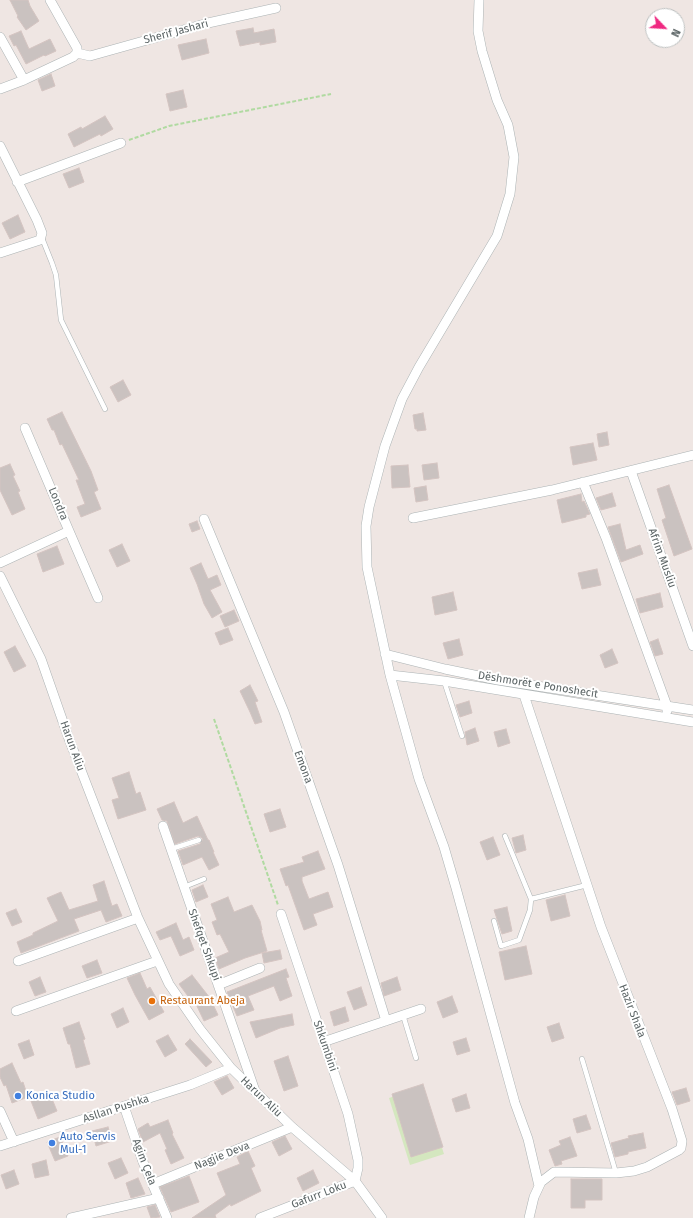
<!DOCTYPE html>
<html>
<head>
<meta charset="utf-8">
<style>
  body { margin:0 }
  #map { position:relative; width:693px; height:1218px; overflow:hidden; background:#efe6e3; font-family:"Fira Sans",sans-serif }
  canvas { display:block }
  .north { position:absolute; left:645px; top:8px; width:40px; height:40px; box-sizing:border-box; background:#fff; border:1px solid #bdc1c1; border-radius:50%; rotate:115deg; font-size:11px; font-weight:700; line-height:16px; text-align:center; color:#5b6465 }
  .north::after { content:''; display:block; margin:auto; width:14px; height:18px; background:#ef2981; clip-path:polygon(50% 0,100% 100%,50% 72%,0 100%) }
</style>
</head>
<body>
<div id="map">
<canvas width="693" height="1218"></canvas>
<div class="north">N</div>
</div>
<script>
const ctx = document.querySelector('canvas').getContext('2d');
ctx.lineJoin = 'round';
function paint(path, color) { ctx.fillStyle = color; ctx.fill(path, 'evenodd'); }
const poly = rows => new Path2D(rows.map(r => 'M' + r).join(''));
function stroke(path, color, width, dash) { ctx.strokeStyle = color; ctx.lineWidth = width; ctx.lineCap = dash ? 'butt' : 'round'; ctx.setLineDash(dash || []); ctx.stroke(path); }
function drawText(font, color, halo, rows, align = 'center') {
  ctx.font = font + ' "Fira Sans",sans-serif'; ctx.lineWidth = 4; ctx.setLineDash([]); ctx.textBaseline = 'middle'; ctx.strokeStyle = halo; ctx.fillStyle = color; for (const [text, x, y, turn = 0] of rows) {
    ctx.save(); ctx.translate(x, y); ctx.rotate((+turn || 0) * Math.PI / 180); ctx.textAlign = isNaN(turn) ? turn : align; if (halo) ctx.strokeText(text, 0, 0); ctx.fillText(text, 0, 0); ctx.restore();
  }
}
paint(poly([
  [422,1087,444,1154,410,1165,389,1098]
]), '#d4e7bf');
const building = poly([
  [10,0,28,0,30,6,39,21,26,30,17,17,18,16,10,0],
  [253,28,254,33,274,29,276,42,260,45,260,42,240,46,236,31,253,28],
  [21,31,29,49,50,39,56,51,45,56,44,55,26,64,16,45,14,46,9,36,21,31],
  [206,39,209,53,182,60,178,45,206,39],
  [51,74,55,86,42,91,38,80,51,74],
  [183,90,187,107,170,111,166,94,183,90],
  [105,116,113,129,101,136,100,134,74,147,68,134,81,127,82,129,105,116],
  [79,168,84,182,69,188,63,174,79,168],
  [18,215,25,232,10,239,2,223,18,215],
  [123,380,131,395,118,402,110,387,123,380],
  [62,412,91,471,98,490,94,492,101,509,81,517,77,507,85,504,76,480,79,480,62,444,60,445,54,430,52,430,47,419,62,412],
  [423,413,426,430,417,431,417,429,415,429,413,415,423,413],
  [607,432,609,445,599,447,597,434,607,432],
  [593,443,597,460,573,465,570,447,593,443],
  [437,463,439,478,424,480,422,465,437,463],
  [10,464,15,475,13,476,20,491,18,492,25,509,12,515,0,490,0,468,10,464],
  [408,465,410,487,392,488,391,466,408,465],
  [669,485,692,549,674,556,662,520,666,518,657,489,669,485],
  [426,486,428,500,416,502,414,488,426,486],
  [612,493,616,506,601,510,596,498,612,493],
  [581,494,582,502,584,501,590,514,586,515,586,517,562,523,557,500,581,494],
  [197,521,200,529,192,532,189,524,197,521],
  [620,524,626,550,640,545,643,554,621,562,608,527,620,524],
  [122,544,130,561,117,567,109,550,122,544],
  [57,546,64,564,43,572,37,554,57,546],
  [201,563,208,579,217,575,221,585,210,590,222,612,212,618,204,604,197,584,190,568,201,563],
  [597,569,601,585,582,589,578,573,597,569],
  [453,592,457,610,435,615,432,597,453,592],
  [660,593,663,607,640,613,636,599,660,593],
  [234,610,239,621,225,627,220,616,234,610],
  [228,628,233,640,220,645,215,633,228,628],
  [459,639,463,655,448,659,443,643,459,639],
  [658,639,663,654,655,656,650,642,658,639],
  [15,646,26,666,14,672,4,652,15,646],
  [612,649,618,663,605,668,600,655,612,649],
  [250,685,258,701,255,702,262,722,255,724,250,712,240,691,250,685],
  [469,701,472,713,460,717,456,705,469,701],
  [475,728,479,741,467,745,465,732,475,728],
  [506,729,510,743,498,747,494,732,506,729],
  [129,772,136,794,140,792,146,810,118,819,112,800,119,798,112,778,129,772],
  [174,802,183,823,197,816,208,840,209,840,214,852,213,852,219,865,209,870,202,857,183,865,178,851,200,844,203,839,201,837,198,836,175,844,168,824,167,821,162,820,157,809,174,802],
  [280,809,286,827,270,832,264,814,280,809],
  [523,835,526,850,516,853,512,838,523,835],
  [493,837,500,855,487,860,480,842,493,837],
  [318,851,325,869,302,877,302,881,309,899,328,892,333,907,313,914,317,925,304,930,288,885,286,886,280,869,304,862,302,857,318,851],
  [104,881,112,906,117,904,122,916,106,922,101,910,74,919,79,931,21,953,17,942,33,935,33,933,58,921,47,898,61,892,69,910,98,901,93,885,104,881],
  [203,885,208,897,196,902,192,890,203,885],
  [565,895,570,916,551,921,546,900,565,895],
  [228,897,234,912,252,905,260,921,262,930,261,930,267,951,245,958,219,969,215,958,229,952,220,934,217,935,212,922,217,920,211,904,228,897],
  [507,907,512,931,502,934,494,910,507,907],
  [16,909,22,922,12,926,6,913,16,909],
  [176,923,183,940,189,937,194,950,180,956,171,936,160,940,156,932,176,923],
  [526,946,532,974,505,980,499,952,526,946],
  [280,950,282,959,264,963,262,953,280,950],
  [97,960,102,973,87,978,82,966,97,960],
  [286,969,289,977,286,978,292,996,280,1001,274,986,248,996,254,1010,237,1016,227,992,286,969],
  [140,973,147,989,150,987,164,1012,149,1020,135,995,127,978,140,973],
  [192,975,210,998,218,1015,204,1021,195,1002,193,1003,179,984,192,975],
  [40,977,46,992,35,996,29,982,40,977],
  [397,977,401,990,384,996,381,983,397,977],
  [361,987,367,1005,354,1010,347,992,361,987],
  [452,996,458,1012,443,1018,437,1002,452,996],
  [345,1007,349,1021,334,1026,330,1012,345,1007],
  [123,1008,129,1022,117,1028,111,1014,123,1008],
  [292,1014,294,1025,280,1028,256,1038,250,1022,292,1014],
  [79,1022,85,1039,83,1040,90,1064,76,1068,70,1044,68,1044,63,1028,79,1022],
  [559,1023,564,1038,552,1042,547,1027,559,1023],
  [168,1035,177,1050,165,1057,156,1041,168,1035],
  [466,1038,470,1051,457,1055,453,1042,466,1038],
  [190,1039,212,1062,206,1067,185,1044,190,1039],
  [29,1040,34,1055,24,1059,18,1044,29,1040],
  [288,1056,298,1086,284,1091,274,1061,288,1056],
  [12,1063,21,1083,23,1082,28,1097,12,1103,6,1085,4,1086,0,1077,0,1069,12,1063],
  [227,1076,234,1088,222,1095,214,1082,227,1076],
  [423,1084,443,1147,411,1157,392,1094,423,1084],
  [686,1088,690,1101,677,1105,672,1092,686,1088],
  [50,1094,57,1111,38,1119,31,1101,50,1094],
  [466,1094,470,1108,456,1112,452,1099,466,1094],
  [586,1115,591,1129,577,1133,573,1119,586,1115],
  [168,1120,173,1133,172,1134,184,1158,171,1164,165,1150,167,1149,160,1133,143,1142,138,1129,148,1123,150,1127,168,1120],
  [108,1127,112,1141,96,1146,92,1131,108,1127],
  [643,1133,646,1148,628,1152,628,1154,615,1157,611,1143,629,1138,628,1136,643,1133],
  [285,1136,292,1149,279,1156,272,1142,285,1136],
  [60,1137,68,1156,55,1161,47,1142,60,1137],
  [570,1137,577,1156,561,1161,562,1164,555,1166,549,1150,561,1145,559,1141,570,1137],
  [248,1151,255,1166,251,1168,261,1191,231,1206,230,1204,215,1215,216,1218,192,1218,226,1195,217,1173,240,1164,237,1157,248,1151],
  [121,1158,128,1173,115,1179,108,1163,121,1158],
  [46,1160,49,1175,35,1178,32,1164,46,1160],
  [14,1170,19,1184,6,1189,1,1175,14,1170],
  [313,1170,319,1183,303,1191,297,1178,313,1170],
  [189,1176,199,1202,171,1212,160,1187,189,1176],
  [138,1178,145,1194,131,1198,126,1183,138,1178],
  [571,1179,602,1179,602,1200,585,1200,585,1208,571,1208,571,1179],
  [155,1205,160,1217,151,1218,147,1207,155,1205]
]);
paint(building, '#cac2c0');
stroke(building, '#d4c4c1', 1);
const lane = poly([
  [42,238,52,263,56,275,61,320,105,409],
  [444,681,462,736],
  [505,836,531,899,587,885],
  [171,849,199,840],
  [184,887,204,879],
  [494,921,501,946,519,940,530,910,531,899],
  [403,1015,416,1058],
  [582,1059,616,1173]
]);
const street = poly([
  [479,0,478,31,482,51,497,100,508,125,514,157,510,194,497,236,419,367,402,399,385,446,369,507,366,526,367,567,390,675,419,779,444,847,456,888,515,1103,528,1139,539,1186],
  [0,37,24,80],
  [77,53,90,56,208,23,276,8],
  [0,89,24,80,73,57,77,53,77,48,50,0],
  [0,146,37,220,42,233,40,240,0,253],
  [17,182,121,143],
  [631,471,693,646],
  [583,482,606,538,667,706,667,711],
  [413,518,552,490,693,455],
  [204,519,284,712,338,865,386,1021],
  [69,531,98,598],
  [0,563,69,531,25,428],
  [0,576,41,659,69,739,138,918,169,984,200,1029,231,1068,292,1127,355,1181,382,1218],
  [385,654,445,669,498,680,693,710],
  [390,675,444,681,693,722],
  [524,695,601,927,672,1109,682,1141,681,1148,679,1150,647,1167,634,1171,616,1173,554,1172,541,1182,534,1197,529,1218],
  [163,826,255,1091],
  [18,961,138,918],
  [218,985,260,968],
  [16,1011,157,961],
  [323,1042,421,1009],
  [124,1106,143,1162,167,1218],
  [0,1111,14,1142],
  [0,1146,190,1085,231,1068],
  [153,1184,292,1127],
  [71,1218,159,1198],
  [260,1218,355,1181,358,1168,358,1160,348,1114,281,914]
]);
stroke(lane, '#acb3b4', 5.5);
stroke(street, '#acb3b4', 10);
stroke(poly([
  [129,140,169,126,331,94],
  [214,719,278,905]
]), '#b0daa1', 2, [4, 2]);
stroke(lane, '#fff', 4.5);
stroke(street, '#fff', 9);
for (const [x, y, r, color] of [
  [152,1001,4,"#e8710a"],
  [18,1096,4,"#3f7fe0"],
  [52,1143,4,"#3f7fe0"]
]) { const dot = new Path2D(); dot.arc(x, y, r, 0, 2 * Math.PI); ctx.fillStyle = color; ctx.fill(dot); stroke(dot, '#fff', 1.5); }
drawText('11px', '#5b6465', '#fff', [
  ["Sherif Jashari",176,32,-15],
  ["Londra",58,504,67],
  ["Afrim Musliu",662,558,70],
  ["Dëshmorët e Ponoshecit",538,685,9],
  ["Harun Aliu",72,746,70],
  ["Emona",303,767,70],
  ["Shefqet Shkupi",204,945,70],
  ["Hazir Shala",632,1011,69],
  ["Shkumbini",325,1046,71],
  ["Harun Aliu",261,1097,44],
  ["Asllan Pushka",116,1109,-18],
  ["Nagjie Deva",222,1156,-22],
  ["Agim Çela",144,1162,69],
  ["Gafurr Loku",319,1195,-21]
]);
drawText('11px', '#c56008', '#fff', [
  ["Restaurant Abeja",160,1001]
], 'left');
drawText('11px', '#366cbe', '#fff', [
  ["Konica Studio",26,1096],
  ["Auto Servis",60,1137],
  ["Mul-1",60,1150]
], 'left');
</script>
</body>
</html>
